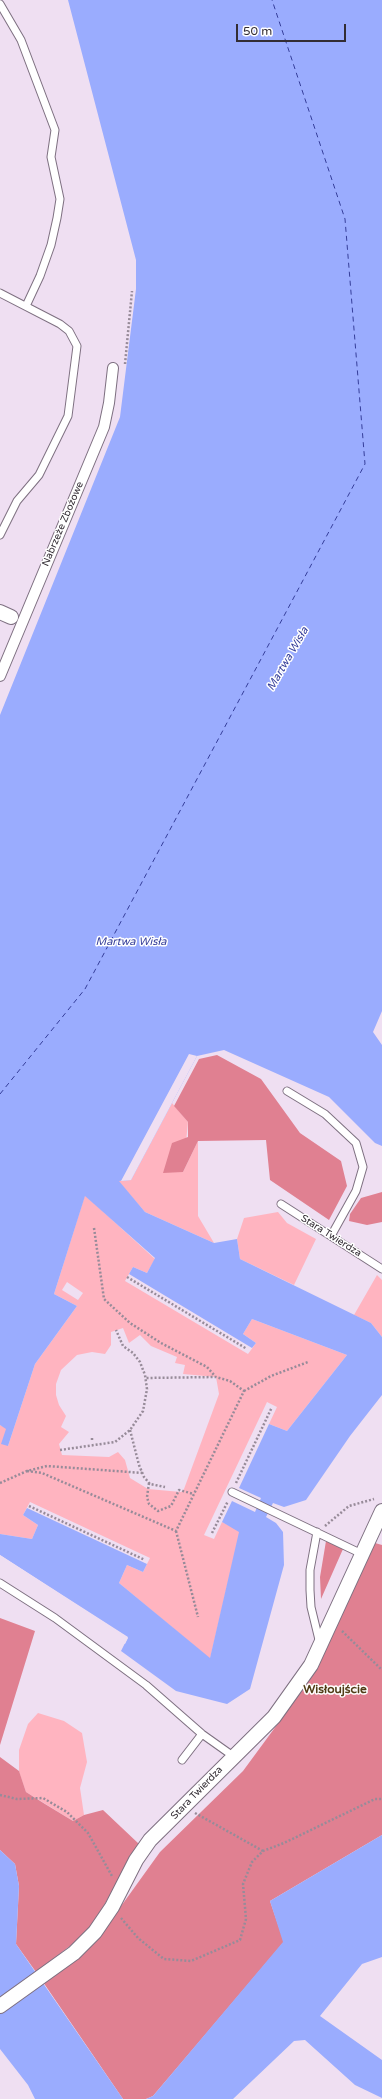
<!DOCTYPE html>
<html>
<head>
<meta charset="utf-8">
<style>
  body { margin:0 }
  #map { position:relative; width:382px; height:2099px; overflow:hidden; background:#efdff2; font-family:"Varela Round",sans-serif }
  canvas { display:block }
  .scale { position:absolute; left:236px; top:24px; width:110px; height:18px; box-sizing:border-box; border:2px solid #332d34; border-top:0; padding-left:5px; font-size:12px; line-height:14px; white-space:nowrap; color:#332d34; -webkit-text-stroke:3px #fff; paint-order:stroke }
</style>
</head>
<body>
<div id="map">
<canvas width="382" height="2099"></canvas>
<div class="scale">50 m</div>
</div>
<script>
const ctx = document.querySelector('canvas').getContext('2d');
ctx.lineJoin = 'round';
function paint(path, color) { ctx.fillStyle = color; ctx.fill(path, 'evenodd'); }
const poly = rows => new Path2D(rows.map(r => 'M' + r).join(''));
function stroke(path, color, width, dash) { ctx.strokeStyle = color; ctx.lineWidth = width; ctx.lineCap = dash ? 'butt' : 'round'; ctx.setLineDash(dash || []); ctx.stroke(path); }
function drawText(font, color, halo, rows, align = 'center') {
  ctx.font = font + ' "Varela Round",sans-serif'; ctx.lineWidth = 3; ctx.setLineDash([]); ctx.textBaseline = 'middle'; ctx.strokeStyle = halo; ctx.fillStyle = color; for (const [text, x, y, turn = 0] of rows) {
    ctx.save(); ctx.translate(x, y); ctx.rotate((+turn || 0) * Math.PI / 180); ctx.textAlign = isNaN(turn) ? turn : align; if (halo) ctx.strokeText(text, 0, 0); ctx.fillText(text, 0, 0); ctx.restore();
  }
}
paint(poly([
  [172,1103,188,1122,183,1172,198,1141,198,1216,214,1243,145,1212,118,1181,131,1180],
  [85,1195,155,1259,147,1273,133,1267,125,1281,248,1354,256,1343,243,1334,252,1319,347,1355,287,1431,269,1424,277,1407,267,1402,204,1535,214,1539,222,1522,240,1531,210,1659,119,1583,127,1565,143,1572,150,1558,30,1502,23,1515,38,1525,32,1539,0,1534,0,1425,7,1428,8,1446,35,1364,77,1306,54,1294],
  [67,1282,83,1293,78,1300,62,1290],
  [123,1328,129,1343,140,1335,151,1346,177,1357,175,1363,185,1365,183,1374,216,1377,219,1394,184,1489,181,1492,148,1489,130,1478,125,1460,118,1452,109,1457,62,1455,59,1444,69,1432,61,1427,66,1416,59,1405,56,1395,56,1384,61,1370,77,1355,92,1352,105,1354,111,1345,111,1332],
  [278,1212,287,1223,316,1239,294,1285,240,1259,237,1239,244,1218],
  [377,1275,382,1280,382,1337,371,1323,354,1315],
  [38,1713,64,1721,82,1733,87,1762,80,1788,84,1815,73,1821,26,1792,19,1772,19,1750,28,1724]
]), '#ffb4c0');
paint(poly([
  [217,1055,261,1079,300,1133,341,1161,347,1186,329,1220,270,1180,266,1140,198,1141,183,1172,163,1173,172,1143,188,1137,188,1122,174,1106,199,1059],
  [382,1192,382,1222,367,1225,349,1221,350,1214,361,1198],
  [326,1541,343,1549,321,1599,320,1577],
  [375,1543,382,1545,382,1835,270,1901,284,1942,153,2096,146,2099,123,2099,43,1982,101,1934,160,1852,243,1771,307,1684],
  [0,1618,35,1631,0,1745],
  [0,1757,19,1771,26,1792,45,1804,73,1821,84,1815,103,1810,139,1844,98,1916,83,1936,36,1972,16,1944,19,1886,15,1864,0,1850]
]), '#e08091');
paint(poly([
  [68,0,382,0,382,1011,373,1032,382,1045,382,1146,375,1143,329,1097,224,1050,197,1056,131,1180,119,1181,145,1212,214,1243,237,1239,240,1259,371,1323,382,1337,382,1395,350,1436,306,1500,284,1507,273,1503,266,1517,276,1523,283,1532,284,1565,250,1689,227,1704,176,1691,121,1651,128,1637,0,1555,0,1534,32,1539,38,1525,23,1515,27,1508,147,1564,143,1572,127,1565,119,1583,210,1658,239,1532,222,1522,232,1501,255,1512,261,1498,239,1488,269,1424,287,1431,347,1355,252,1319,243,1334,256,1343,252,1348,129,1274,133,1267,147,1273,155,1258,85,1196,54,1294,77,1306,35,1364,8,1446,1,1444,6,1429,0,1425,0,715,120,417,136,289,136,260],
  [382,1835,382,1957,362,1964,320,2016,382,2060,382,2098,355,2085,305,2040,294,2041,233,2099,146,2099,153,2096,283,1942,270,1901],
  [0,1850,15,1864,19,1886,16,1944,123,2099,35,2099,28,2085,0,2049]
]), '#9aacfe');
paint(poly([
  [189,1054,197,1056,131,1180,121,1181],
  [0,1555,128,1638,125,1644,123,1643,126,1638,0,1557]
]), '#efdff2');
stroke(poly([
  [0,1094,85,989,365,464,345,219,272,0]
]), '#353e9a', 1, [5, 4]);
const service = poly([
  [0,4,21,40,55,130,51,157,60,199,57,218,51,245,40,276,26,306],
  [0,293,60,324,69,331,77,346,68,416,39,475,17,501,0,535],
  [287,1091,325,1114,356,1143,363,1167,356,1191,331,1236],
  [281,1204,382,1269],
  [232,1492,362,1554],
  [317,1532,310,1570,310,1590,311,1607,320,1644],
  [0,1583,55,1618,146,1685,202,1734,233,1756],
  [182,1760,202,1734]
]);
const pedestrian = poly([
  [0,676,104,427,109,403,113,368]
]);
const minor = poly([
  [0,612,11,617],
  [0,2006,74,1953,95,1932,112,1907,136,1860,150,1840,274,1717,311,1665,382,1511]
]);
stroke(service, '#7e7081', 9);
stroke(pedestrian, '#7e7081', 12);
stroke(minor, '#7e7081', 16);
stroke(poly([
  [125,364,132,291],
  [94,1228,104,1299,130,1323,161,1343,207,1367,215,1376],
  [127,1277,247,1349],
  [244,1391,271,1376,308,1362],
  [130,1430,139,1465,144,1477,150,1484,165,1487],
  [92,1438,92,1441],
  [60,1450,115,1442,130,1430,143,1411,147,1389,145,1375,140,1362,133,1353,123,1346,116,1330],
  [27,1471,42,1473,176,1531,244,1391,230,1381,216,1377,145,1378],
  [0,1483,27,1471,47,1466,143,1473],
  [149,1483,147,1497,149,1504,158,1511,171,1506,179,1490,194,1494],
  [236,1483,272,1407],
  [29,1506,145,1560],
  [325,1526,349,1506,374,1499],
  [176,1531,198,1617],
  [212,1533,228,1501],
  [342,1631,382,1670],
  [0,1795,17,1799,43,1798,67,1812,88,1833,112,1876],
  [195,1813,263,1851],
  [121,1918,138,1938,164,1959,191,1961,240,1940,246,1919,243,1884,252,1862,263,1851,284,1843,375,1799,382,1799]
]), '#978b99', 2.5, [2, 2]);
stroke(service, '#fff', 7);
stroke(pedestrian, '#fff', 10);
stroke(minor, '#fff', 14);
drawText('10px', '#332d34', '#fff', [
  ["Nabrzeże Zbożowe",63,524,-67],
  ["Stara Twierdza",331,1236,32],
  ["Stara Twierdza",197,1793,-46]
]);
drawText('italic 11px', '#353e9a', '#fff', [
  ["Martwa Wisła",288,659,-60],
  ["Martwa Wisła",131,942]
]);
drawText('bold 12px', '#513d17', '#fff', [
  ["Wisłoujście",335,1690]
]);
</script>
</body>
</html>
